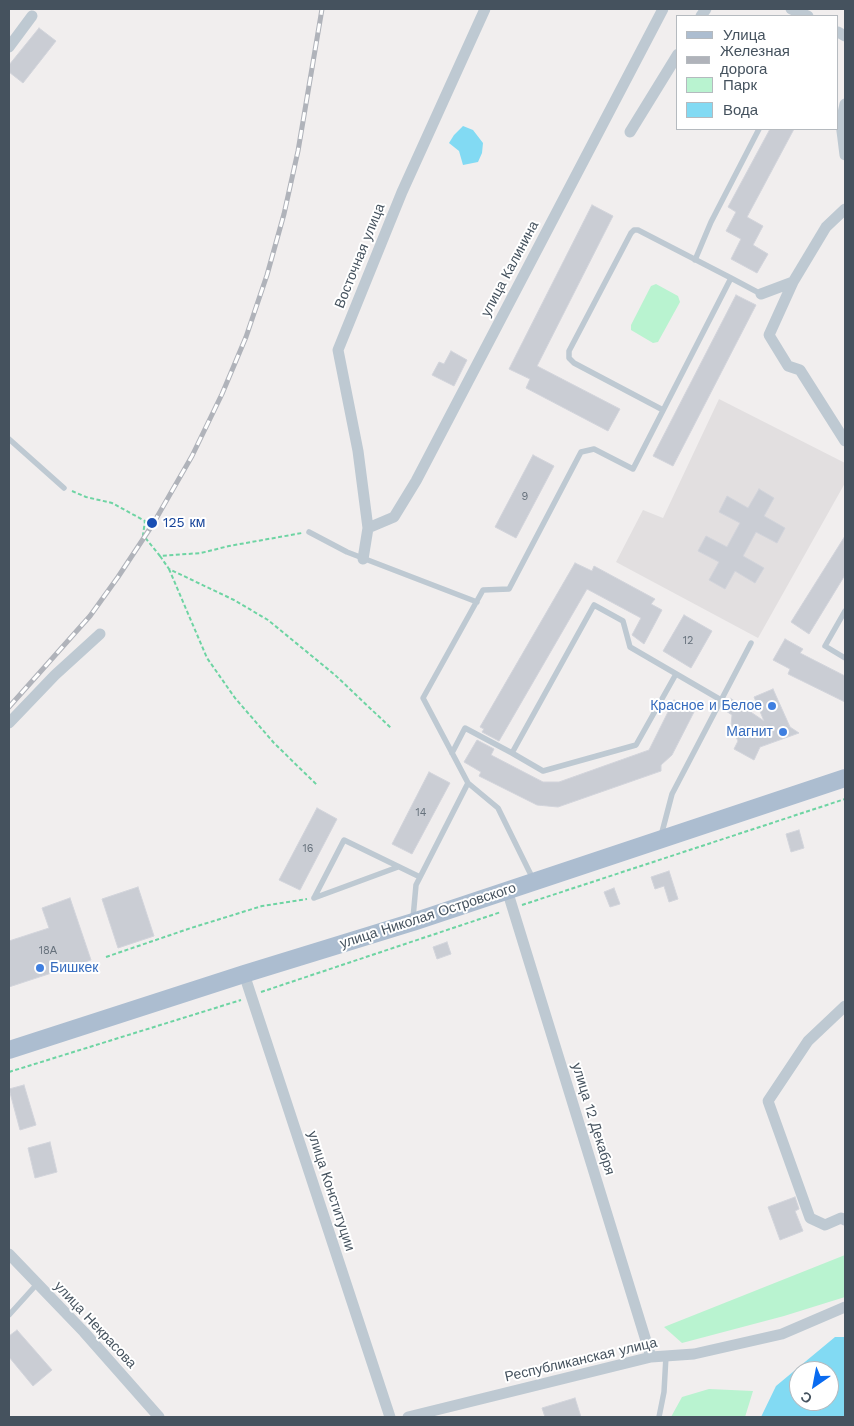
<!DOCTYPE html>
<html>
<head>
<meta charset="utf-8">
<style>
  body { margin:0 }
  #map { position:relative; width:854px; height:1426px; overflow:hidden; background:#f1eeee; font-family:"Work Sans",sans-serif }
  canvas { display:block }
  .frame { position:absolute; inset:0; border:10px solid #45525e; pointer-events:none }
  .legend { position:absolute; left:676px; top:15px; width:162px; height:115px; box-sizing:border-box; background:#fff; border:1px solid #b5babf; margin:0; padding:6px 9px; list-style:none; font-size:15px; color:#45525e }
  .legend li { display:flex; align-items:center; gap:10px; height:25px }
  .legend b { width:25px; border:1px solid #b5babf }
  .north { position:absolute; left:789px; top:1361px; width:50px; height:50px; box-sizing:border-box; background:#fff; border:1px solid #b5babf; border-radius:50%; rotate:213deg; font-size:14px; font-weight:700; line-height:20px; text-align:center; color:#45525e }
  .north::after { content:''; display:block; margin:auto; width:18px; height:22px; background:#096bf0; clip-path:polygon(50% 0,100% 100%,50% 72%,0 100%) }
</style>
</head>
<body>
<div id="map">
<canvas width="854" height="1426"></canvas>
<div class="frame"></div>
<ul class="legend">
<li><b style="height:6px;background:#acbdd0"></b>Улица</li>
<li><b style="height:6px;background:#b0b3ba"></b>Железная дорога</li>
<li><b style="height:14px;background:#b9f3d0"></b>Парк</li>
<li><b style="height:14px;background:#82daf3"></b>Вода</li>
</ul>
<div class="north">С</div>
</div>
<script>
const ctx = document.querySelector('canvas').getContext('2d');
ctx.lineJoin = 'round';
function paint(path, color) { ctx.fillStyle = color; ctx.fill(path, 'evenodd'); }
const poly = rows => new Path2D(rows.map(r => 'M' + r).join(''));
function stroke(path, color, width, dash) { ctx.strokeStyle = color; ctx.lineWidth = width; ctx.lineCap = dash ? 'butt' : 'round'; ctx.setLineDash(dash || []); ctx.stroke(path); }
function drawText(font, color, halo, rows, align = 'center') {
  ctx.font = font + ' "Work Sans",sans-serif'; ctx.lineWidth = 4; ctx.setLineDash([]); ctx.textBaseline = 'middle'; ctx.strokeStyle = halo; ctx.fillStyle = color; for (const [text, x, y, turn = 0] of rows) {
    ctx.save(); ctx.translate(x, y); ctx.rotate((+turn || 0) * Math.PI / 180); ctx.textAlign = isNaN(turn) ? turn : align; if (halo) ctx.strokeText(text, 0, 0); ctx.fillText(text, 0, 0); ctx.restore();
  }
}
paint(poly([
  [719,399,845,463,845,483,758,638,616,562,643,510,663,518]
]), '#e2dfe0');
paint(poly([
  [656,284,678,296,680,302,658,342,653,343,631,330,631,325,651,286],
  [845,1255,845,1297,784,1316,682,1343,664,1327],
  [709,1389,753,1391,745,1417,671,1417,682,1397]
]), '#b9f3d0');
paint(poly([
  [463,126,473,130,483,143,482,153,478,162,463,165,459,151,449,143,454,135],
  [835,1337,845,1337,845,1417,761,1417,776,1386],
  [799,1371,829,1371,829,1401,799,1401]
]), '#82daf3');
const building = poly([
  [39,28,56,41,23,83,9,72,9,65,39,28],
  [770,129,794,129,747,217,763,226,753,245,768,254,757,273,731,259,741,239,726,231,736,212,728,207,770,129],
  [592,205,613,216,537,366,620,409,608,431,526,388,530,379,509,369,592,205],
  [736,295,756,305,673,466,653,456,736,295],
  [451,351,467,360,454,386,432,375,439,362,444,364,451,351],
  [533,455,554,466,516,538,495,527,533,455],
  [759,489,774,498,764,516,785,528,777,543,756,532,743,556,764,568,755,583,735,571,725,589,709,580,719,562,698,551,706,536,727,547,740,523,719,512,727,496,748,508,759,489],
  [845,536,845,575,809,634,791,622,845,536],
  [575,563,592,571,594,566,655,599,651,604,662,610,644,644,632,635,641,618,587,589,499,741,482,732,484,729,480,727,575,563],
  [684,615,712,631,691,668,663,651,684,615],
  [785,639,803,649,800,653,845,676,845,702,788,674,790,669,773,660,785,639],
  [773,689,790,727,799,733,760,747,754,760,734,749,738,741,731,726,732,715,723,709,730,698,764,721,754,697,773,689],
  [674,700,695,710,672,755,661,765,661,771,558,807,537,805,479,776,481,772,464,762,477,740,494,749,491,755,543,782,559,782,649,750,674,700],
  [429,772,450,783,412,854,392,844,429,772],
  [317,808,337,819,300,890,279,880,317,808],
  [799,830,804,848,791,852,786,834,799,830],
  [669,871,678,899,669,902,664,886,655,889,651,877,669,871],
  [138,887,154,936,118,948,102,899,138,887],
  [614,888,620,904,610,907,604,892,614,888],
  [70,898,91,960,9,987,9,941,49,928,42,908,70,898],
  [447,942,451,954,437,959,433,947,447,942],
  [24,1085,36,1125,20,1130,9,1089,24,1085],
  [50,1142,57,1172,35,1178,28,1148,50,1142],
  [795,1197,799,1209,795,1211,803,1231,780,1240,768,1207,795,1197],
  [17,1330,52,1370,33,1386,9,1357,9,1336,17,1330],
  [575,1398,581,1417,545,1417,542,1408,575,1398]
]);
paint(building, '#cacdd4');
stroke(building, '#d2d4db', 1);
stroke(poly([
  [72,491,86,497,112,503,145,521,143,535,160,556,201,553,229,546,302,533],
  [160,556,169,569,234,600,268,620,335,675,391,728],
  [169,569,207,658,235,698,274,743,317,785],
  [522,905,845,799],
  [106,957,191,928,262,906,307,899],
  [261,992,501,912],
  [9,1072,241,1000]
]), '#6ed4a3', 2, [4, 2.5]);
stroke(poly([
  [695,260,711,222,759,129],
  [663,410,574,363,569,358,569,351,631,233,634,230,638,230,731,278],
  [9,439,64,488],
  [309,532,347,552,477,602],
  [845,611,825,646,845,658],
  [452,753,465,728,512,753,594,605,623,621,630,647,721,700],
  [512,753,543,771,636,745,676,674],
  [468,783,498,808,533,879],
  [661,836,672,794,751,643],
  [314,898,344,840,420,877],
  [314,898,398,867],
  [413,918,416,885,468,783,423,698,483,590,509,589,581,452,594,449,633,469,731,278,761,294],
  [9,1315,37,1284],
  [659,1417,664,1392,666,1356]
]), '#bec9d2', 5.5);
stroke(poly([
  [791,9,808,16],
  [701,16,706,9],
  [838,32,845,36],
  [9,47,32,16],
  [845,104,841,123,845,155],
  [630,132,678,54],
  [793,282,769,335,788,366,800,370,845,441],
  [761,294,793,282,826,227,845,209],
  [368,528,394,517,416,481,663,9],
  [363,559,368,528,358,451,338,350,402,192,485,9],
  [9,723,55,675,100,634],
  [507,890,651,1357],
  [244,974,390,1417],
  [845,1006,808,1041,768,1101,810,1218,825,1225,841,1218,845,1220],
  [9,1254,84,1332,159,1417],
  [408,1417,651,1357,694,1354,782,1334,845,1307]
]), '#bec9d2', 11);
stroke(poly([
  [9,1050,244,974,413,922,845,778]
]), '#acbdd0', 18);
const rail = poly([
  [9,707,90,616,118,577,153,524,192,456,222,394,246,337,267,275,284,214,298,151,322,9]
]);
stroke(rail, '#b0b3ba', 5);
stroke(rail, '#fff', 3, [9]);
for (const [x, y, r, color] of [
  [152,523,6,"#1a4fb4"],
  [772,706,5,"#3f7fe0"],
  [783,732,5,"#3f7fe0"],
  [40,968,5,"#3f7fe0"]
]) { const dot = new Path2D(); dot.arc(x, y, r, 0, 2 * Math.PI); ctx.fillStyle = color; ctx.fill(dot); stroke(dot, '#fff', 2); }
drawText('11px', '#66717c', null, [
  ["9",525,497],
  ["12",688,641],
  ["14",421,813],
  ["16",308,849],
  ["18А",48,951]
]);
drawText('14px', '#45525e', '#fff', [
  ["Восточная улица",360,256,-68],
  ["улица Калинина",510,269,-62],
  ["улица Николая Островского",428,916,-18],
  ["улица 12 Декабря",593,1119,73],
  ["улица Конституции",331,1191,72],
  ["улица Некрасова",95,1325,47],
  ["Республиканская улица",581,1360,-13]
]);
drawText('14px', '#164399', '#fff', [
  ["125 км",163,523]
], 'left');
drawText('14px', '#366cbe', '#fff', [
  ["Красное и Белое",762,706],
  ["Магнит",773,732],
  ["Бишкек",50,968,"left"]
], 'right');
</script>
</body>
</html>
